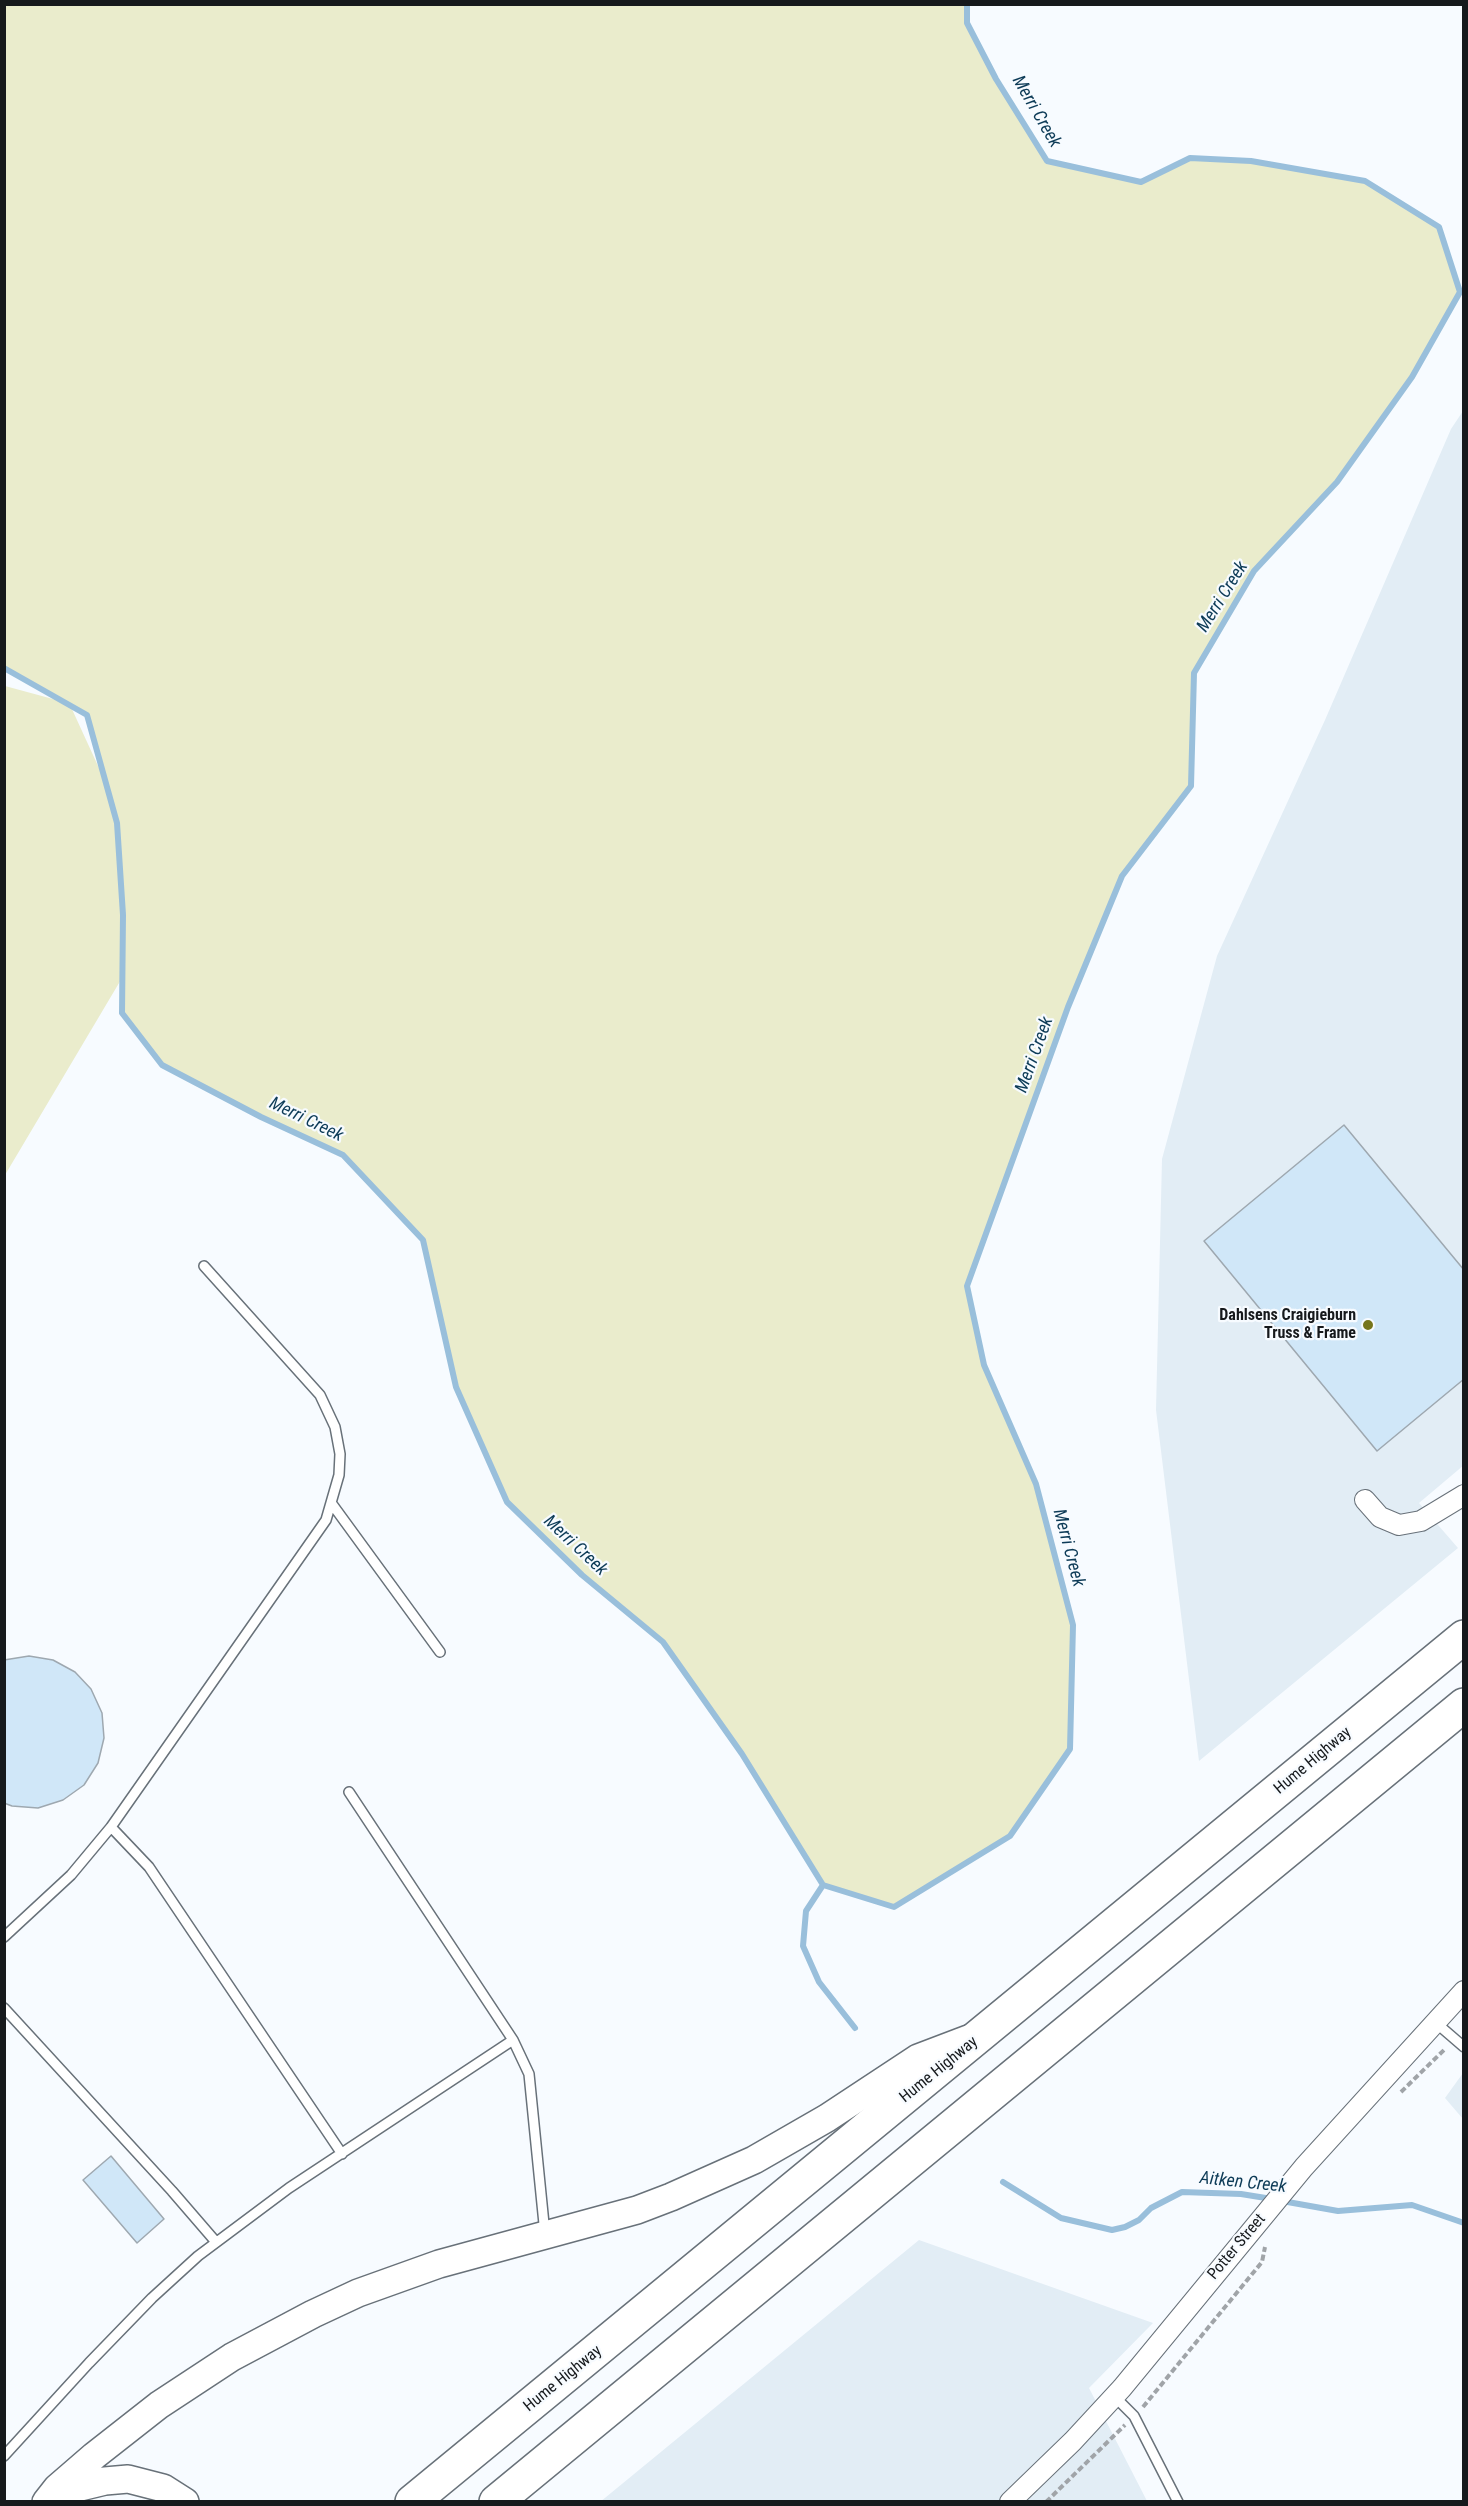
<!DOCTYPE html>
<html>
<head>
<meta charset="utf-8">
<style>
  body { margin:0 }
  #map { position:relative; width:1468px; height:2506px; overflow:hidden; background:#f7fbff; font-family:"Roboto Condensed",sans-serif }
  canvas { display:block }
  .frame { position:absolute; inset:0; border:6px solid #16191c; pointer-events:none }
</style>
</head>
<body>
<div id="map">
<canvas width="1468" height="2506"></canvas>
<div class="frame"></div>
</div>
<script>
const ctx = document.querySelector('canvas').getContext('2d');
ctx.lineJoin = 'round';
function paint(path, color) { ctx.fillStyle = color; ctx.fill(path, 'evenodd'); }
const poly = rows => new Path2D(rows.map(r => 'M' + r).join(''));
function stroke(path, color, width, dash) { ctx.strokeStyle = color; ctx.lineWidth = width; ctx.lineCap = dash ? 'butt' : 'round'; ctx.setLineDash(dash || []); ctx.stroke(path); }
function drawText(font, color, halo, rows, align = 'center') {
  ctx.font = font + ' "Roboto Condensed",sans-serif'; ctx.lineWidth = 4.5; ctx.setLineDash([]); ctx.textBaseline = 'middle'; ctx.strokeStyle = halo; ctx.fillStyle = color; for (const [text, x, y, turn = 0] of rows) {
    ctx.save(); ctx.translate(x, y); ctx.rotate((+turn || 0) * Math.PI / 180); ctx.textAlign = isNaN(turn) ? turn : align; if (halo) ctx.strokeText(text, 0, 0); ctx.fillText(text, 0, 0); ctx.restore();
  }
}
paint(poly([
  [1463,411,1464,1465,1419,1503,1458,1548,1199,1761,1156,1410,1162,1159,1217,956,1325,720,1451,429],
  [1463,2073,1463,2119,1445,2098],
  [919,2240,1153,2323,1089,2388,1147,2501,600,2502]
]), '#e2edf5');
paint(poly([
  [5,4,967,5,967,23,996,79,1047,161,1141,182,1190,158,1251,161,1365,181,1439,227,1460,292,1412,377,1337,482,1254,571,1194,672,1191,786,1122,876,1068,1007,967,1286,984,1365,1036,1484,1073,1625,1070,1749,1010,1836,894,1907,823,1885,742,1754,663,1642,582,1575,507,1502,456,1387,423,1240,343,1155,261,1117,162,1065,122,1013,123,915,119,857,122,978,5,1175,5,686,64,702,5,668],
  [71,707,87,715,104,779]
]), '#eaeccc');
stroke(poly([
  [4,668,87,715,117,823,123,915,122,1013,162,1065,261,1117,343,1155,423,1240,456,1387,507,1502,582,1575,663,1642,742,1754,823,1885,894,1907,1010,1836,1070,1749,1073,1625,1036,1484,984,1365,967,1286,1068,1007,1122,876,1191,786,1194,673,1254,571,1337,482,1412,377,1460,292,1439,227,1365,181,1251,161,1190,158,1141,182,1047,161,996,79,967,23,967,4],
  [823,1885,806,1911,803,1946,819,1982,855,2028],
  [1003,2182,1061,2218,1112,2230,1125,2227,1139,2220,1151,2208,1182,2192,1241,2194,1272,2199],
  [1282,2201,1338,2211,1412,2205,1464,2223]
]), '#99bfdb', 6);
const building = poly([
  [1344,1125,1464,1270,1464,1379,1377,1451,1204,1241,1344,1125],
  [29,1656,53,1660,75,1672,91,1689,102,1713,104,1738,98,1763,84,1785,63,1800,38,1808,12,1806,4,1803,4,1660,29,1656],
  [111,2156,164,2219,137,2243,83,2180,111,2156]
]);
paint(building, '#d0e7f8');
stroke(building, '#9ea8b0', 1.5);
const lane = poly([
  [332,1504,440,1652],
  [349,1792,513,2040],
  [111,1827,326,1520,339,1475,340,1454,335,1427,320,1395,204,1266],
  [4,1937,71,1875,111,1827,149,1867,342,2154],
  [4,2008,172,2191,216,2242],
  [1435,2022,1464,2047],
  [1114,2396,1134,2416,1178,2502],
  [4,2456,89,2363,152,2298,198,2256,289,2188,513,2040,529,2074,545,2234]
]);
const street = poly([
  [1365,1500,1380,1517,1399,1525,1421,1521,1464,1495],
  [1010,2502,1073,2441,1122,2388,1304,2167,1464,1991]
]);
const secondary = poly([
  [57,2498,80,2487,105,2481,128,2479,163,2488,185,2502],
  [46,2502,57,2488,94,2456,159,2405,232,2357,313,2314,358,2293,439,2264,637,2210,671,2197,754,2160,827,2118,918,2058,968,2039]
]);
const highway = poly([
  [412,2502,1464,1637],
  [496,2502,1464,1705]
]);
stroke(lane, '#687179', 12);
stroke(street, '#687179', 22);
stroke(secondary, '#687179', 30);
stroke(highway, '#687179', 36);
stroke(poly([
  [1401,2092,1445,2049],
  [1143,2407,1262,2262,1265,2247],
  [1046,2502,1125,2425]
]), '#a0a4a8', 4, [6, 3]);
stroke(lane, '#fff', 9);
stroke(street, '#fff', 20);
stroke(secondary, '#fff', 27);
stroke(highway, '#fff', 33);
for (const [x, y, r, color] of [
  [1368,1325,6,"#76761c"]
]) { const dot = new Path2D(); dot.arc(x, y, r, 0, 2 * Math.PI); ctx.fillStyle = color; ctx.fill(dot); stroke(dot, '#f7fbff', 2); }
drawText('bold 16px', '#16191c', '#f7fbff', [
  ["Dahlsens Craigieburn",1356,1316],
  ["Truss & Frame",1356,1334]
], 'right');
drawText('16px', '#16191c', '#f7fbff', [
  ["Hume Highway",1313,1761,-40],
  ["Hume Highway",939,2070,-39],
  ["Potter Street",1237,2247,-50],
  ["Hume Highway",563,2379,-39]
]);
drawText('italic 18px', '#0d3b57', '#f7fbff', [
  ["Merri Creek",1036,112,60],
  ["Merri Creek",1223,597,-58],
  ["Merri Creek",1035,1055,-70],
  ["Merri Creek",306,1120,26],
  ["Merri Creek",575,1546,43],
  ["Merri Creek",1068,1548,75],
  ["Aitken Creek",1243,2183,6]
]);
</script>
</body>
</html>
